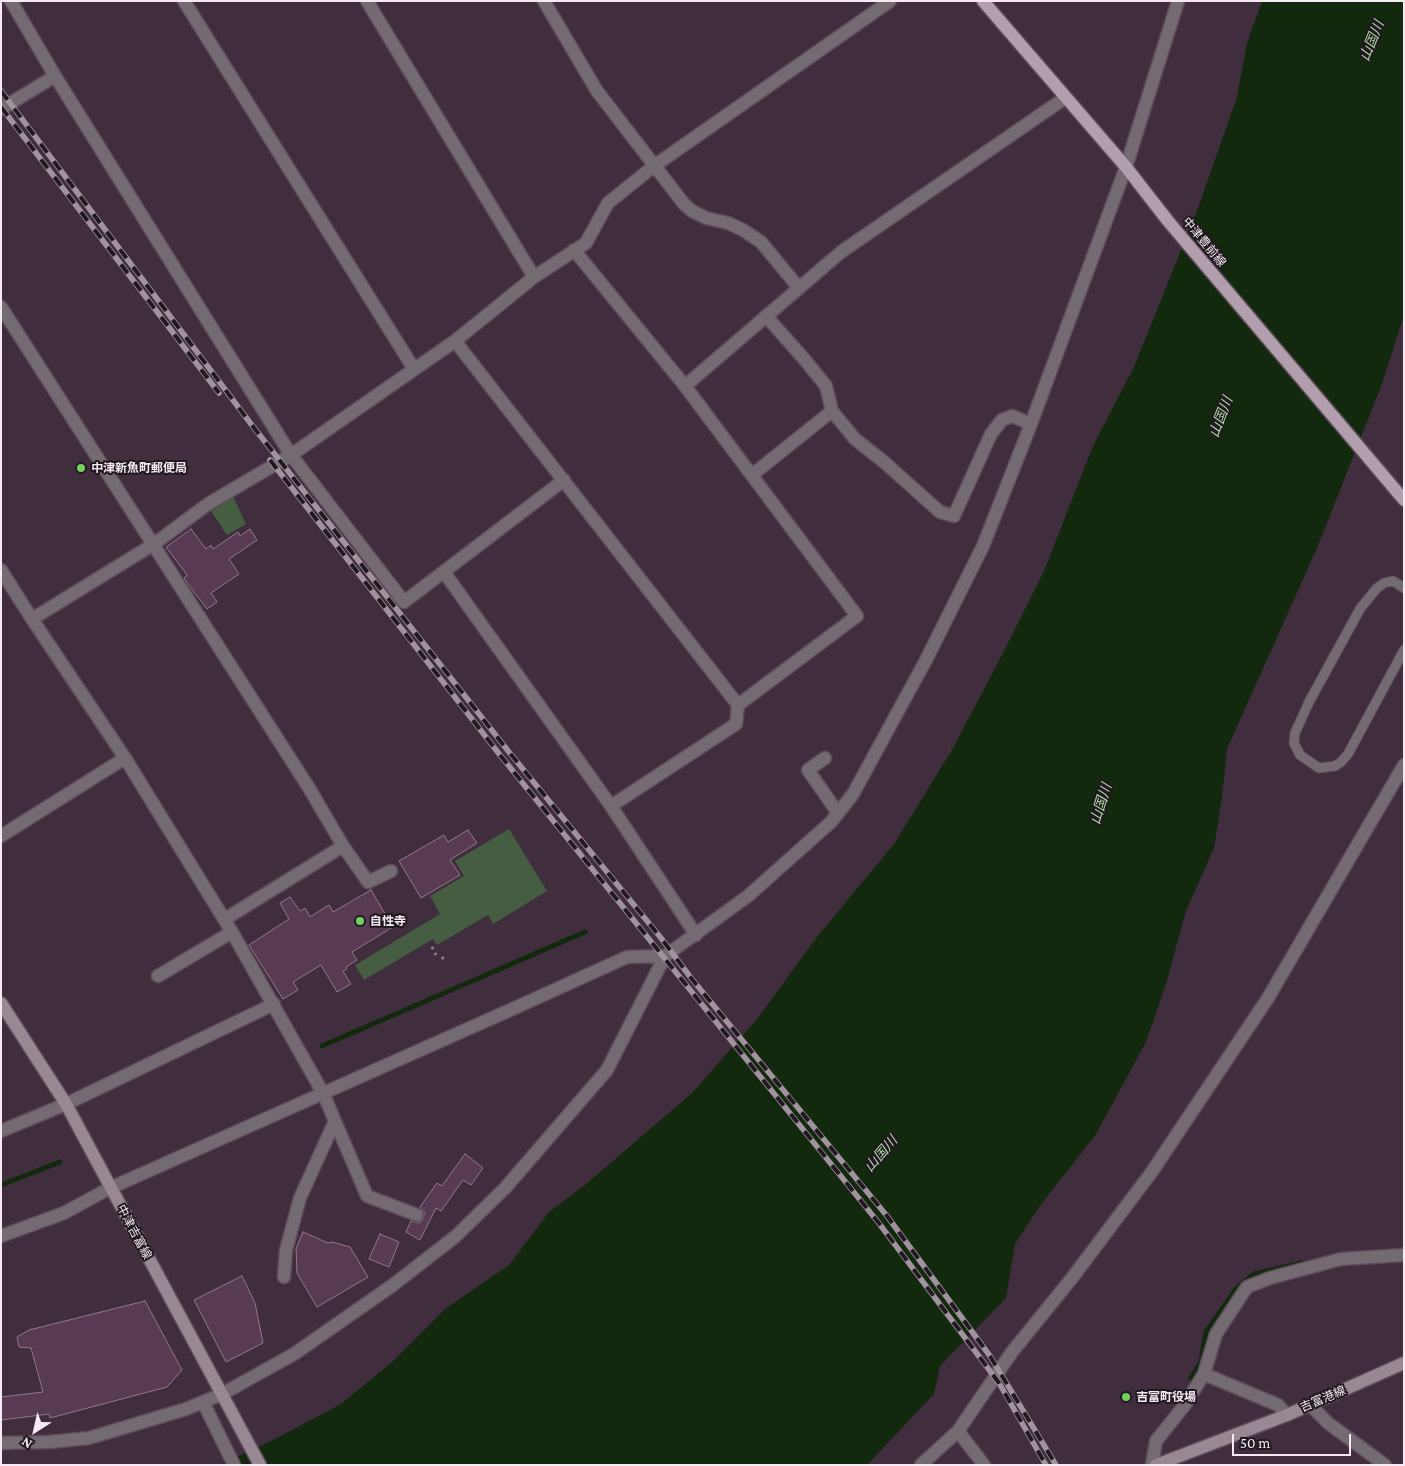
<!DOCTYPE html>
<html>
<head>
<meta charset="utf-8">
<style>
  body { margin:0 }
  #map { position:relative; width:1405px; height:1466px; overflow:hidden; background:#402d3d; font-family:"Crimson Pro",serif }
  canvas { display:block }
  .frame { position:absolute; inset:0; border:2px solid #f5e9f3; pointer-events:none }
  .north { position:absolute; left:10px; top:1406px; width:50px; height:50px; -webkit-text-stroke:4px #211920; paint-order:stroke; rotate:215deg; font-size:14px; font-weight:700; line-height:20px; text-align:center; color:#f5e9f3 }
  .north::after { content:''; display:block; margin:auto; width:18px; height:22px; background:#f5e9f3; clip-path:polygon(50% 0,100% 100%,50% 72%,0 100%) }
  .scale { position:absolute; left:1232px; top:1434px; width:119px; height:22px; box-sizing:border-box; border:2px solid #f5e9f3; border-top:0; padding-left:6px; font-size:15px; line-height:18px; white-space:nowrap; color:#f5e9f3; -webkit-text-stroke:4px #211920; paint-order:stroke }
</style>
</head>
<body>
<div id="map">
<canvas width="1405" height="1466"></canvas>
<div class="frame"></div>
<div class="north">N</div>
<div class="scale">50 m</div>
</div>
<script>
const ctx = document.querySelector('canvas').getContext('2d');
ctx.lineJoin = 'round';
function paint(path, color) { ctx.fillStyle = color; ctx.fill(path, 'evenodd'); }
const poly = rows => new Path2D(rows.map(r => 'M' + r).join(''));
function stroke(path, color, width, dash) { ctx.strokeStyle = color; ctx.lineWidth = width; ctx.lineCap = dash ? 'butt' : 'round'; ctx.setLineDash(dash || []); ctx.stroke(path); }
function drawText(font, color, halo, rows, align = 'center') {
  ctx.font = font + ' "Crimson Pro","Noto Sans JP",serif'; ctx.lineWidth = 4; ctx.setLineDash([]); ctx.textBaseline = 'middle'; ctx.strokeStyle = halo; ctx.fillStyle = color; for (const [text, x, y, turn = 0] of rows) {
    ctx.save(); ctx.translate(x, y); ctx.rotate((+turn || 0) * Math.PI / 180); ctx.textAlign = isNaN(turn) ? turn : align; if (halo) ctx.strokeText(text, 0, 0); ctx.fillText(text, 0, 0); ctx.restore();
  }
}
paint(poly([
  [233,496,246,524,227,535,211,511],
  [509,829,547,891,493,924,488,915,437,945,433,939,364,980,355,965,440,914,430,896,464,876,455,861]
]), '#455d40');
paint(poly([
  [1262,1,1404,1,1404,315,1382,384,1317,548,1227,749,1222,797,1214,848,1186,911,1166,984,1146,1042,1096,1134,1039,1207,1015,1244,1006,1298,940,1366,934,1394,867,1465,220,1465,279,1437,341,1404,392,1362,445,1309,509,1265,549,1212,585,1185,692,1093,757,1019,817,937,894,844,952,750,1003,653,1044,571,1093,446,1134,367,1198,208,1237,97,1247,43]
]), '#12290d');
stroke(poly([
  [322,1046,585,932],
  [1,1185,60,1162],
  [1191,1378,1201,1362,1206,1332,1236,1289,1254,1274,1302,1263]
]), '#12290d', 5);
const building = poly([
  [191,529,206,549,211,545,213,549,238,532,240,536,250,529,257,540,229,559,239,574,211,593,217,602,207,609,185,580,184,578,187,575,166,547,191,529],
  [468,830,477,843,450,860,460,875,421,898,399,861,444,835,448,842,468,830],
  [371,890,393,927,352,952,357,960,346,967,347,969,343,971,351,984,337,992,321,965,293,982,298,990,283,999,249,945,289,919,280,903,290,897,300,911,305,908,310,917,329,905,333,912,371,890],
  [465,1154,483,1168,471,1185,463,1180,441,1211,436,1208,420,1240,406,1232,411,1221,418,1223,422,1221,425,1213,420,1207,437,1183,442,1186,465,1154],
  [303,1232,328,1243,332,1242,350,1247,368,1277,317,1307,297,1273,296,1249,303,1232],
  [380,1234,399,1242,389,1267,369,1259,380,1234],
  [242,1276,255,1303,263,1343,226,1362,194,1300,242,1276],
  [145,1301,182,1370,167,1387,50,1418,49,1414,1,1420,1,1397,43,1392,31,1348,19,1347,17,1337,29,1330,145,1301]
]);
paint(building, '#583b53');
stroke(building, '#90798b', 1);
const service = poly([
  [1404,588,1393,581,1384,583,1376,589,1360,609,1309,702,1295,733,1294,743,1300,755,1319,768,1335,766,1341,762,1348,754,1404,650]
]);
const minor = poly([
  [11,1,55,76,291,455,404,602,564,480],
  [184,1,414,369],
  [367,1,534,277],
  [544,1,597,91,684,204,692,211,706,218,728,223,743,230,761,242,799,288],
  [1,109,55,76],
  [574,250,685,386,857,616,738,705],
  [1,307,309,788,343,846,225,919],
  [766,316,805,360,826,386,832,411,855,439,884,462,940,512,954,516,991,434,1002,420,1012,416,1031,424],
  [455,341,738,705,736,724,611,806],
  [685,386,841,252,1065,98],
  [752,475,832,411],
  [1,570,32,619,125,758,232,932,323,1093,367,1196,417,1215],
  [444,572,611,806,696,935],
  [32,619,154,544,208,504,291,455,455,341,534,277,586,243,608,203,654,166,890,1],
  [825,758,808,770,838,813],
  [1,836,125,758],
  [343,846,368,882,391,871],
  [158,976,232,932],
  [1,1131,66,1104,274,1004],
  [1,1236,64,1213,110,1188,508,1011,627,957,665,956],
  [284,1277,286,1250,300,1198,335,1121],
  [1204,1374,1278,1405,1287,1415],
  [203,1402,234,1465],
  [1310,1405,1328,1423,1385,1465],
  [958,1431,984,1465],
  [1,1443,49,1442,89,1438,186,1409,222,1394,294,1354,393,1285,456,1236,506,1187,607,1070,665,956,748,896,831,822,853,794,926,660,983,546,1031,424,1126,167],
  [921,1465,958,1431,1012,1352,1072,1278,1151,1173,1268,998,1404,765],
  [1152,1465,1156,1441,1184,1406,1204,1374,1216,1334,1247,1287,1270,1278,1341,1259,1404,1255]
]);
const tertiary = poly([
  [1126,167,1178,1]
]);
const secondary = poly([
  [1,1003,66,1104,260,1465],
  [1156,1465,1287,1415,1404,1363]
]);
const primary = poly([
  [983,1,1126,167,1168,221,1404,500]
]);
stroke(service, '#5d4b5a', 11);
stroke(minor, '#5d4b5a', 15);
stroke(tertiary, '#5d4b5a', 15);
stroke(secondary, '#5d4b5a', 15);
stroke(primary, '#5d4b5a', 15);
stroke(poly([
  [432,947,436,955],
  [442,957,445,961]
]), '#8d7d8b', 3, [2.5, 4]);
stroke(service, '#746a72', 9);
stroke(minor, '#746a72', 12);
stroke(tertiary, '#746a72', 12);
stroke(secondary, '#978894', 12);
stroke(primary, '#b29fae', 12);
const rail = poly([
  [1,91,251,424,509,752,661,938,691,978,887,1216,990,1356,1056,1465],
  [1,107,219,393],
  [270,460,500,755,878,1222,999,1383,1046,1465]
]);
stroke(rail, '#a1929f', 5.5);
stroke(rail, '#211920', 4, [11]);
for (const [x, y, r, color] of [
  [81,468,5,"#72d25d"],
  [360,921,5,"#72d25d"],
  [1126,1397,5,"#72d25d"]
]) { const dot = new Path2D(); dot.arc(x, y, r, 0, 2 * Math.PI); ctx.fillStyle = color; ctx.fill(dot); stroke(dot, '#211920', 2); }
drawText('12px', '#f5e9f3', '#211920', [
  ["中津豊前線",1204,242,50],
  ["中津吉富線",134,1232,62],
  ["吉富港線",1323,1399,-23]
]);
drawText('bold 12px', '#f5e9f3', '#211920', [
  ["中津新魚町郵便局",91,468],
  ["自性寺",370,921],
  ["吉富町役場",1136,1397]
], 'left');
drawText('italic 14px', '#afdca6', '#211920', [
  ["山国川",1372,41,-68],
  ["山国川",1221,417,-69],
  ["山国川",1101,804,-73],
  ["山国川",881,1154,-49]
]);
</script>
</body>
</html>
